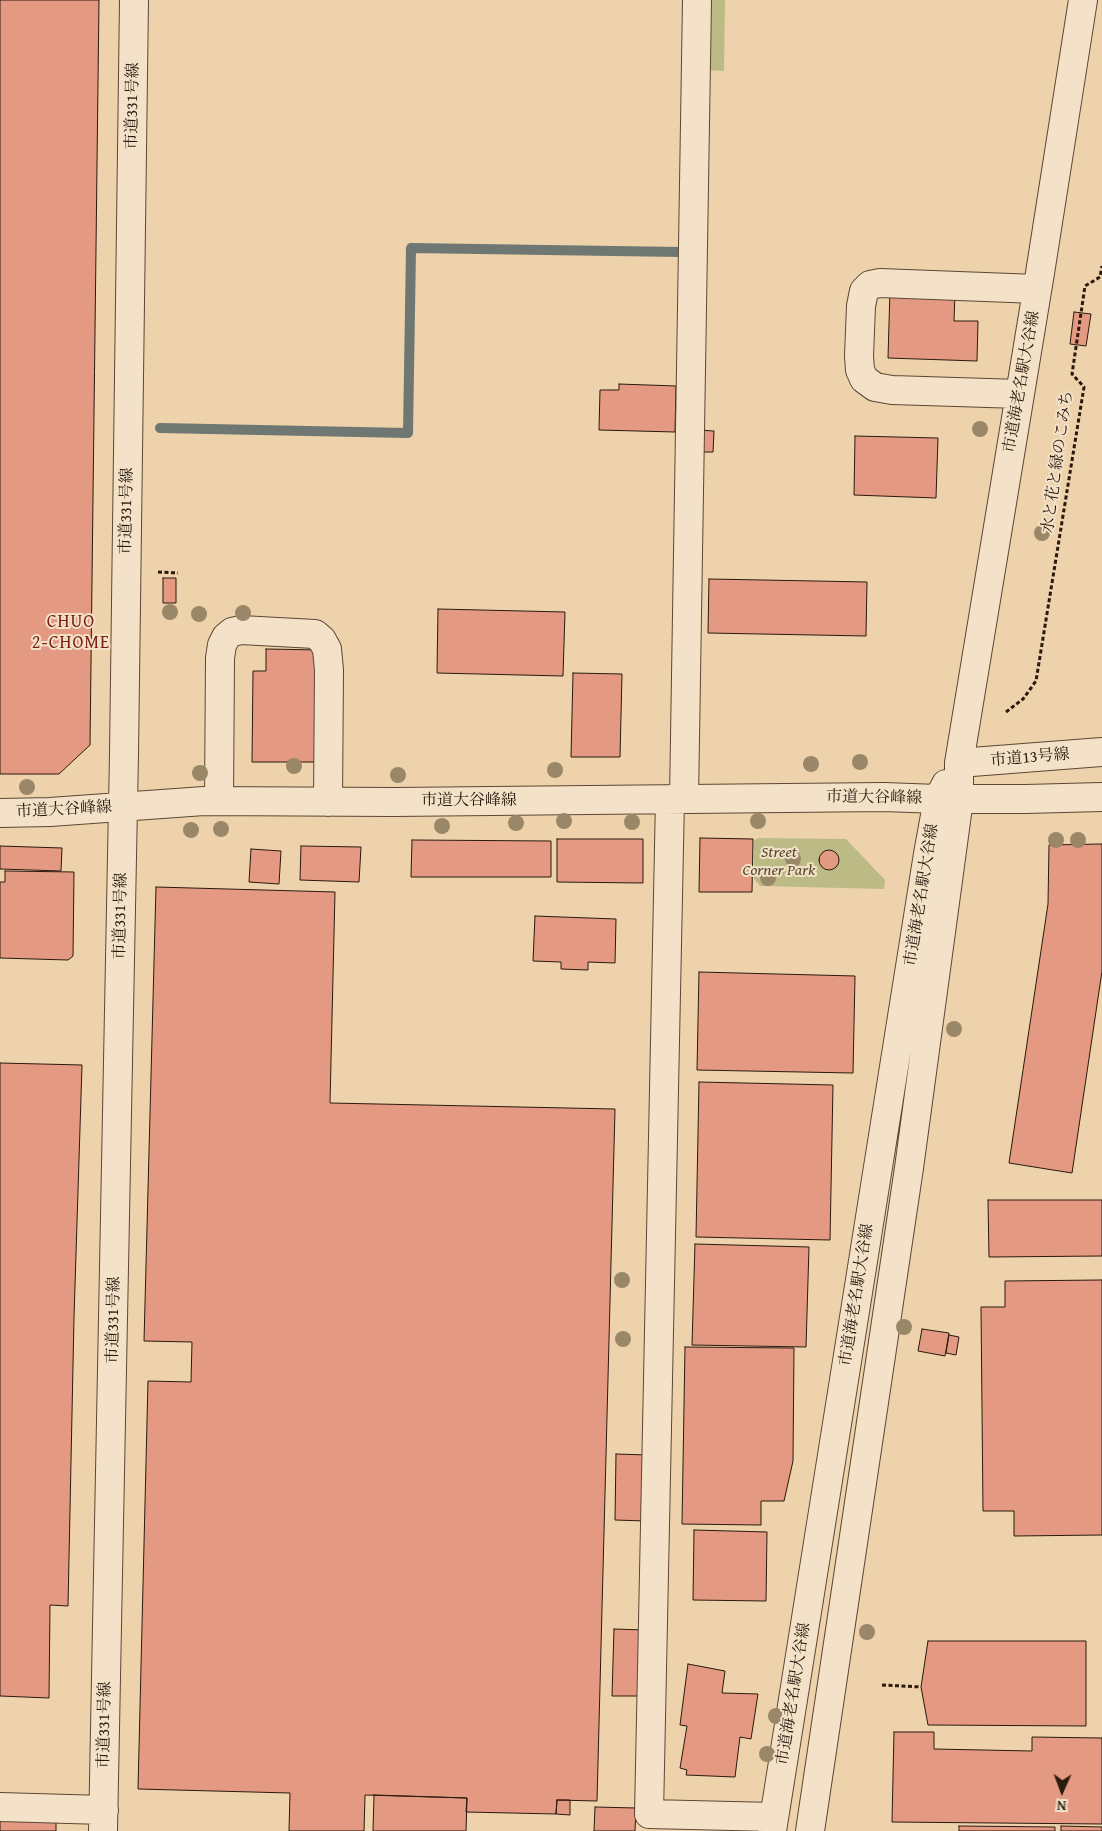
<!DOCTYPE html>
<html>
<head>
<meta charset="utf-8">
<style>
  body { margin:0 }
  #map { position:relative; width:1102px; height:1831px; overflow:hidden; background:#edd2ab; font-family:"Gentium Book Plus",serif }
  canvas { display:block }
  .north { position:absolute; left:1037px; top:1766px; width:50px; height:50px; -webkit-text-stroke:4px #f3e2c8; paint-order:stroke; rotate:182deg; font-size:14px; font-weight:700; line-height:20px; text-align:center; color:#2a190d }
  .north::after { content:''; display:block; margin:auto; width:18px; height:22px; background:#2a190d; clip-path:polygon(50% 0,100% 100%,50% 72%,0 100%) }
</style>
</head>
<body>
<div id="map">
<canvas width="1102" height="1831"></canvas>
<div class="north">N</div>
</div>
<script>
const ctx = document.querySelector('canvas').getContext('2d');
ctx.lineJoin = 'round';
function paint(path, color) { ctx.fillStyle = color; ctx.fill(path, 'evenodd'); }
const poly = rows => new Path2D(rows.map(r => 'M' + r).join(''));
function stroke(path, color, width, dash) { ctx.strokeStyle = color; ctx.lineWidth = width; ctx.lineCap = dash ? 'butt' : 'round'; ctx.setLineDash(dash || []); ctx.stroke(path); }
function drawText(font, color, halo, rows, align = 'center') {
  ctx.font = font + ' "Gentium Book Plus","Noto Serif JP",serif'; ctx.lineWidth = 4; ctx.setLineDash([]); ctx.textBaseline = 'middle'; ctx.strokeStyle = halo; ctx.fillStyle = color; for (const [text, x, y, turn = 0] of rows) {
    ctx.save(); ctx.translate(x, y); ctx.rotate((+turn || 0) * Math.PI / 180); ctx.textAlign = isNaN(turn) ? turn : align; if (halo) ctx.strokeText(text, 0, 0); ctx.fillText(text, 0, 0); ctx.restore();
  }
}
paint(poly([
  [705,0,725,0,724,71,704,70],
  [758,838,846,839,885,880,884,889,760,886,754,879,754,841]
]), '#bcbb86');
stroke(poly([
  [160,428,408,433,411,248,681,252]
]), '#6e7771', 10);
const building = poly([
  [0,0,99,0,90,745,59,774,0,774,0,0],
  [890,290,955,292,954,321,978,321,977,361,888,358,890,290],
  [1074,312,1091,314,1086,346,1070,344,1074,312],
  [619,384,676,386,675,432,599,430,600,390,619,390,619,384],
  [698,430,714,431,713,452,698,452,698,430],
  [855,436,938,438,936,498,854,495,855,436],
  [163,578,176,578,176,603,163,603,163,578],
  [709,579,867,582,866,636,708,633,709,579],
  [438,609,565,612,563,676,437,673,438,609],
  [266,649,320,650,316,762,252,762,253,671,266,671,266,649],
  [573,673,622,674,620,757,571,757,573,673],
  [700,838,753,839,752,892,699,892,700,838],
  [557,839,643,839,643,883,557,882,557,839],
  [412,840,551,841,551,877,411,877,412,840],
  [1102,844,1102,971,1072,1173,1009,1163,1048,904,1049,845,1102,844],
  [0,846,62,848,61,871,0,869,0,846],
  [301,846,361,847,359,882,300,880,301,846],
  [251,849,281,851,279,884,249,882,251,849],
  '819 860a10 10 0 1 1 20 0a10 10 0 1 1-20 0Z',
  [5,871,74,872,73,956,68,960,0,958,0,882,5,882,5,871],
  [156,887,335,892,330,1103,615,1109,597,1801,557,1800,556,1814,466,1812,467,1798,365,1795,364,1831,289,1831,290,1793,138,1789,148,1381,191,1382,192,1342,144,1341,156,887],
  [535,916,616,919,615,963,588,962,588,970,561,969,561,962,533,961,535,916],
  [699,972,855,976,853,1073,697,1070,699,972],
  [0,1063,82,1065,74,1317,68,1606,50,1605,49,1698,0,1696,0,1063],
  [699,1082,833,1085,830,1240,696,1237,699,1082],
  [988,1200,1102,1200,1102,1256,989,1257,988,1200],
  [695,1244,809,1247,806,1347,692,1345,695,1244],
  [1102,1280,1102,1535,1014,1536,1014,1511,983,1511,981,1307,1005,1307,1005,1281,1102,1280],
  [922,1329,949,1333,945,1356,918,1351,922,1329],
  [949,1335,959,1337,956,1355,946,1353,949,1335],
  [685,1347,794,1348,793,1461,784,1501,761,1501,761,1525,682,1524,685,1347],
  [616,1454,648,1455,646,1521,615,1520,616,1454],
  [694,1530,767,1532,766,1601,693,1600,694,1530],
  [614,1629,645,1630,644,1696,612,1696,614,1629],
  [928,1641,1086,1641,1086,1726,928,1725,921,1687,928,1641],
  [688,1664,725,1671,722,1693,758,1694,751,1739,740,1737,735,1777,686,1775,687,1770,680,1768,687,1726,680,1725,688,1664],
  [894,1732,934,1732,934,1749,1032,1751,1032,1737,1102,1738,1102,1824,892,1822,894,1732],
  [374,1795,467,1798,466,1831,373,1831,374,1795],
  [557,1800,570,1800,570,1815,556,1814,557,1800],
  [595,1807,636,1808,635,1831,594,1831,595,1807],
  [0,1820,56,1821,56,1831,0,1831,0,1820],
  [959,1826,1055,1827,1055,1831,959,1831,959,1826],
  [1061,1826,1102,1827,1102,1831,1061,1831,1061,1826]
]);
paint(building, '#e49a82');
stroke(building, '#2a190d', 1);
const minor = poly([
  [1020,394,892,390,875,387,864,379,860,370,859,356,861,306,864,291,870,285,880,283,1037,289],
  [959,763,1102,752],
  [670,799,649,1814,774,1817],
  [684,799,697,0],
  [219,801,220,658,222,645,226,637,232,632,241,630,315,634,322,640,327,649,329,670,328,802],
  [0,813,50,812,204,801,394,802,884,797,938,799,1025,799,1102,797],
  [0,1807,104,1810],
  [103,1831,124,754,134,0],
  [772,1831,928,854,938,799,946,784],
  [810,1831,909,1168,959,799,959,763,1040,273,1083,0]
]);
stroke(minor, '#5b4734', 30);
stroke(poly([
  [158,572,178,573],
  [1006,712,1023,699,1036,681,1084,387,1072,374,1085,286,1100,277,1102,266],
  [882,1685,921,1687]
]), '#2a190d', 3, [4, 2.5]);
stroke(minor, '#f3e2c8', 28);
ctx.fillStyle = '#9a8768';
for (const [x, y] of [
  [980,429],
  [1042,533],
  [170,612],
  [243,613],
  [199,614],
  [860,762],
  [811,764],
  [294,766],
  [555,770],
  [200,773],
  [398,775],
  [27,787],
  [564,821],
  [758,821],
  [632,822],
  [516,823],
  [442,826],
  [221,829],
  [191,830],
  [1056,840],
  [1078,840],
  [793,859],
  [768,878],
  [954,1029],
  [622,1280],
  [904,1327],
  [623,1339],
  [867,1632],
  [776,1716],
  [767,1754]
]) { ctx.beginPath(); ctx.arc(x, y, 8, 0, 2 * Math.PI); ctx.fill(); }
drawText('16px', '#2a190d', '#f3e2c8', [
  ["市道331号線",133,106,-89],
  ["市道海老名駅大谷線",1022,382,-80],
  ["水と花と緑のこみち",1058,462,-82],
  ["市道331号線",127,511,-89],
  ["市道13号線",1030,758,-5],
  ["市道大谷峰線",874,798,1],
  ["市道大谷峰線",469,801],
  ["市道大谷峰線",64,810,-3],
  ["市道海老名駅大谷線",922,895,-81],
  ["市道331号線",121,916,-89],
  ["市道海老名駅大谷線",857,1295,-81],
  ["市道331号線",114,1320,-89],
  ["市道海老名駅大谷線",794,1694,-81],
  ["市道331号線",105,1725,-89]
]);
drawText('italic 16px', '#564a31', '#f3e2c8', [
  ["Street",779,853],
  ["Corner Park",779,871]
]);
ctx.letterSpacing = '1px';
drawText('18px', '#7a1f14', '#f3e2c8', [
  ["CHUO",71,622],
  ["2-CHOME",71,643]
]);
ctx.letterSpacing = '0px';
</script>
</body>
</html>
